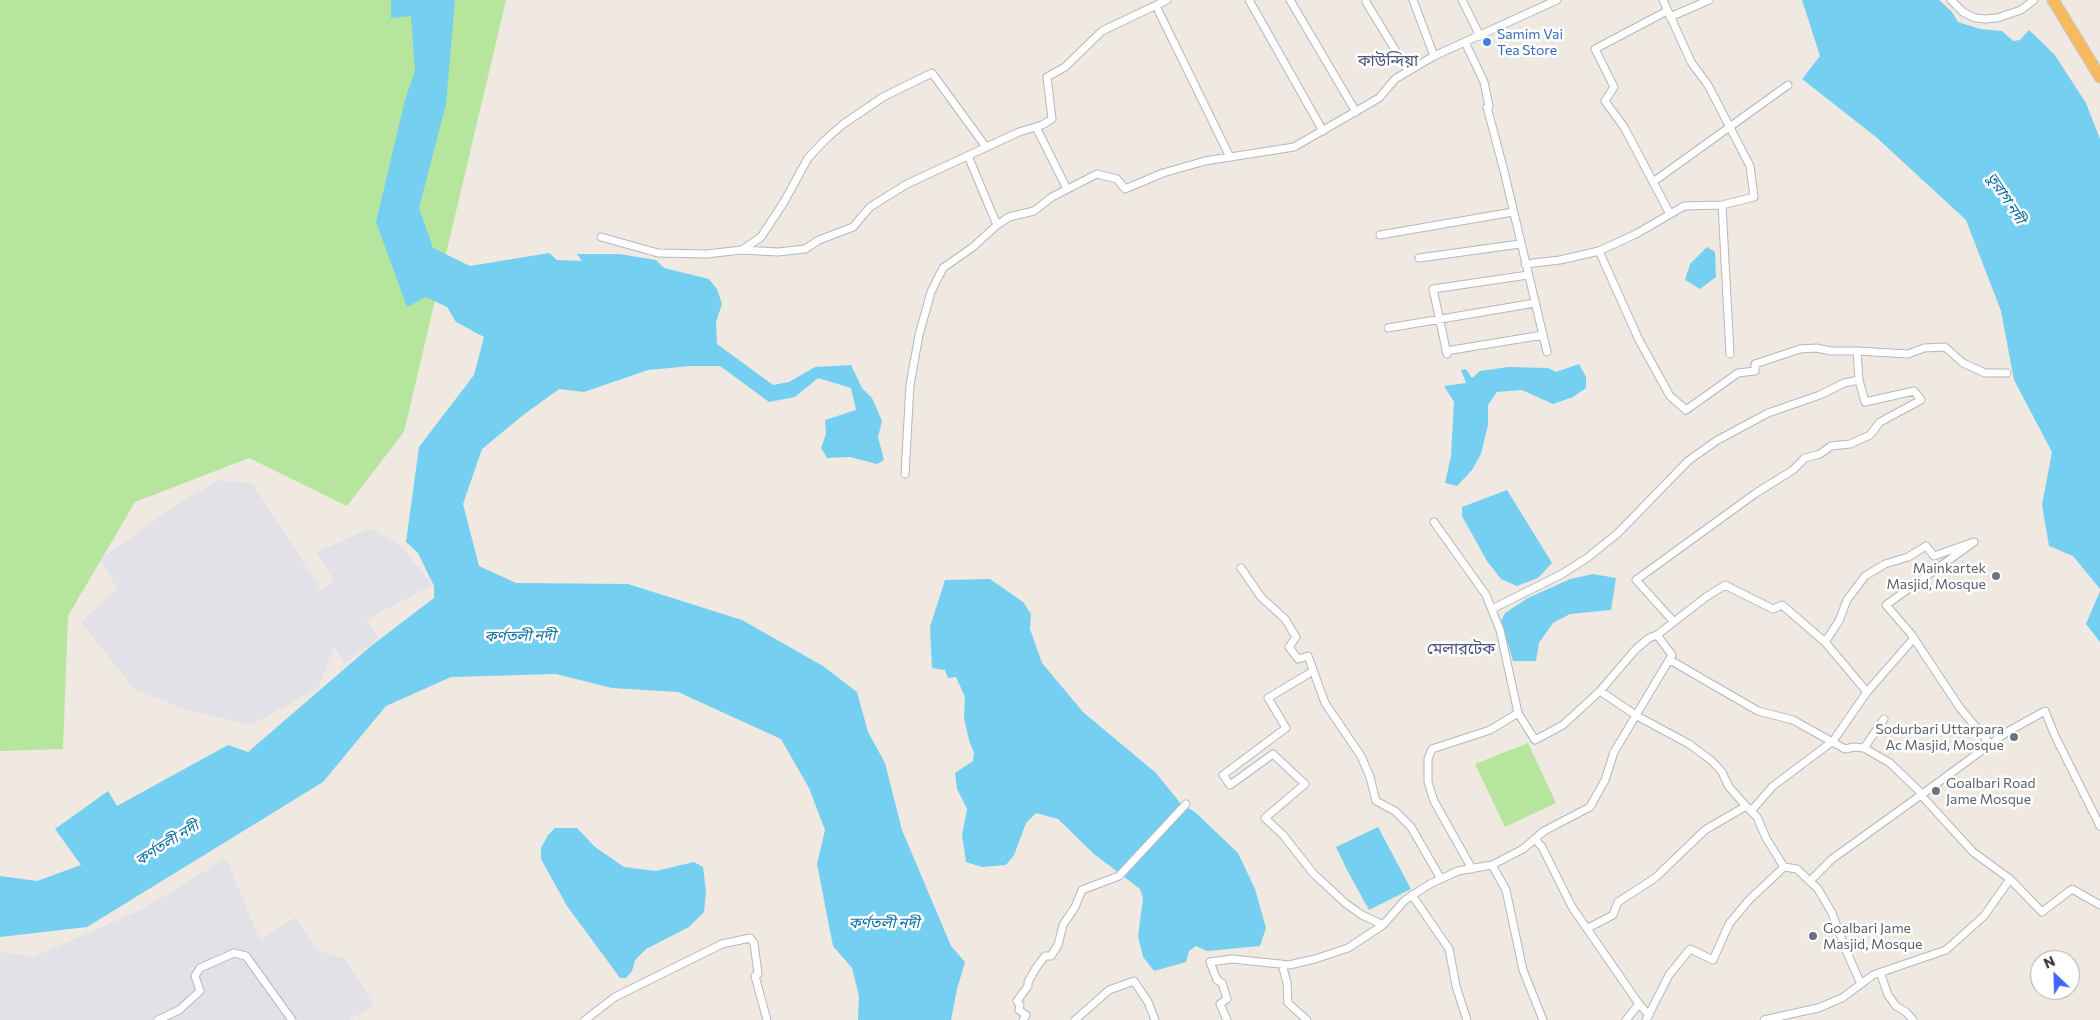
<!DOCTYPE html>
<html>
<head>
<meta charset="utf-8">
<style>
  body { margin:0 }
  #map { position:relative; width:2100px; height:1020px; overflow:hidden; background:#efe9e1; font-family:Commissioner,sans-serif }
  canvas { display:block }
  .north { position:absolute; left:2030px; top:950px; width:50px; height:50px; box-sizing:border-box; background:#fff; border:1px solid #ababab; border-radius:50%; rotate:336deg; font-size:14px; font-weight:700; line-height:20px; text-align:center; color:#2e2e2e }
  .north::after { content:''; display:block; margin:auto; width:18px; height:22px; background:#4264fb; clip-path:polygon(50% 0,100% 100%,50% 72%,0 100%) }
</style>
</head>
<body>
<div id="map">
<canvas width="2100" height="1020"></canvas>
<div class="north">N</div>
</div>
<script>
const ctx = document.querySelector('canvas').getContext('2d');
ctx.lineJoin = 'round';
function paint(path, color) { ctx.fillStyle = color; ctx.fill(path, 'evenodd'); }
const poly = rows => new Path2D(rows.map(r => 'M' + r).join(''));
function stroke(path, color, width, dash) { ctx.strokeStyle = color; ctx.lineWidth = width; ctx.lineCap = dash ? 'butt' : 'round'; ctx.setLineDash(dash || []); ctx.stroke(path); }
function drawText(font, color, halo, rows, align = 'center') {
  ctx.font = font + ' Commissioner,"Noto Sans Bengali",sans-serif'; ctx.lineWidth = 5; ctx.setLineDash([]); ctx.textBaseline = 'middle'; ctx.strokeStyle = halo; ctx.fillStyle = color; for (const [text, x, y, turn = 0] of rows) {
    ctx.save(); ctx.translate(x, y); ctx.rotate((+turn || 0) * Math.PI / 180); ctx.textAlign = isNaN(turn) ? turn : align; if (halo) ctx.strokeText(text, 0, 0); ctx.fillText(text, 0, 0); ctx.restore();
  }
}
paint(poly([
  [219,480,253,484,321,590,334,580,316,553,370,528,401,546,432,585,366,620,379,638,344,664,334,646,318,688,251,725,191,711,135,690,81,622,117,589,100,559,178,504],
  [226,858,260,940,296,917,316,950,345,959,374,1005,349,1020,0,1020,0,952,33,957,143,909]
]), '#e3e1e8');
paint(poly([
  [0,0,506,0,404,432,347,506,249,458,135,502,68,616,63,749,0,751],
  [1528,743,1556,803,1505,827,1475,764]
]), '#b6e59e');
paint(poly([
  [391,0,455,0,446,104,419,208,433,248,470,266,549,253,557,260,582,261,577,254,619,254,656,260,664,268,709,279,717,289,722,304,716,322,717,344,773,385,789,382,815,367,851,365,862,388,872,398,882,421,878,437,884,460,877,464,850,457,827,458,821,448,826,434,825,420,856,410,851,388,818,378,795,397,769,402,720,366,690,366,648,370,584,392,559,389,522,416,482,449,463,504,479,566,516,583,628,584,742,620,823,666,857,692,868,732,885,763,902,830,951,946,965,962,957,989,951,1020,858,1020,859,996,852,968,833,946,817,864,825,830,809,788,781,739,678,692,612,688,556,674,451,677,386,706,323,782,87,927,0,937,0,876,37,881,81,865,55,829,108,791,117,806,228,745,248,752,371,646,434,598,434,586,418,553,406,542,419,447,474,375,484,337,456,322,447,307,426,297,407,307,376,222,405,100,415,71,411,16,391,18],
  [1802,0,1939,0,1952,12,1958,22,1980,29,2002,31,2013,41,2020,40,2029,30,2054,54,2086,103,2100,139,2100,589,2073,556,2049,546,2042,505,2052,452,2014,380,2001,311,1966,220,1876,137,1802,79,1820,56],
  [1707,247,1715,252,1716,277,1700,289,1685,280,1690,264],
  [1579,364,1586,377,1586,388,1573,397,1553,404,1522,390,1497,392,1488,405,1488,425,1481,454,1472,470,1457,486,1445,483,1451,456,1454,402,1444,386,1466,383,1461,370,1466,369,1472,378,1480,371,1508,367,1548,368,1556,372],
  [1507,490,1552,563,1538,578,1517,586,1501,579,1487,561,1462,516,1462,507],
  [1593,574,1616,578,1611,610,1570,614,1553,623,1539,643,1536,661,1513,661,1501,621,1505,613,1528,598,1570,579],
  [990,579,1023,602,1031,614,1030,629,1042,663,1083,712,1156,773,1181,804,1195,812,1238,853,1255,889,1266,928,1260,946,1207,951,1196,946,1189,951,1186,962,1154,971,1143,957,1138,936,1143,898,1140,889,1094,854,1058,819,1036,813,1026,823,1014,855,1006,865,982,867,966,862,962,835,967,809,957,789,955,773,973,761,974,753,969,740,964,718,965,697,956,677,948,678,945,670,932,668,930,627,945,580],
  [2100,591,2100,642,2086,624],
  [1378,827,1411,889,1369,910,1347,870,1336,847],
  [555,828,577,828,595,847,624,867,656,871,694,862,703,867,706,891,704,912,689,927,646,949,635,960,632,971,626,978,620,978,567,906,541,859,541,848,548,835]
]), '#75cff0');
const minor = poly([
  [1249,0,1323,131],
  [1290,0,1356,112],
  [1413,0,1434,56],
  [1462,0,1480,36],
  [1951,0,1963,12,1975,18,1985,19,1997,18,2021,10,2034,0],
  [1366,2,1408,71],
  [1156,6,1230,157],
  [1667,11,1595,49,1614,87,1605,101,1624,127,1670,214],
  [1670,17,1709,0],
  [1465,42,1484,82,1489,106,1487,107,1504,171,1547,352],
  [1036,127,1067,189],
  [968,156,997,225],
  [1653,182,1788,85],
  [1722,205,1730,354],
  [1380,235,1513,212],
  [601,237,658,253,707,254,741,250,778,252,805,249,819,240,853,227,870,207,907,184,1019,132,1042,125,1052,119,1047,77,1065,67,1102,31,1167,0],
  [742,250,761,237,784,202,808,158,824,141,842,125,883,97,932,73,986,147],
  [1599,251,1639,340,1670,396,1686,410,1738,373,1755,371,1755,364,1800,349,1816,348,1831,351,1857,351,1859,380,1865,402,1914,391,1921,400,1880,422,1870,435,1850,444,1831,446,1820,454,1805,458,1793,470,1756,493,1636,580,1674,622],
  [1419,258,1520,244],
  [1525,264,1560,260,1599,251,1636,234,1684,206,1722,205,1754,197,1750,166,1708,85,1691,62,1663,0],
  [1388,328,1535,303],
  [1446,351,1543,335],
  [1857,351,1908,354,1924,348,1945,347,1963,363,1985,373,2007,373],
  [1447,354,1433,289,1528,275],
  [905,474,910,385,919,335,931,292,943,268,973,247,997,225,1009,217,1034,211,1052,197,1097,174,1117,179,1125,189,1163,173,1205,161,1294,147,1379,98,1395,79,1434,56,1557,0],
  [1434,522,1486,595,1500,630,1518,713,1535,740,1563,725,1600,691],
  [1241,568,1261,597,1285,619,1296,637,1289,647,1298,659,1308,656,1325,703,1361,756,1370,777,1376,801,1395,811,1411,827,1441,879],
  [1492,609,1562,574,1587,558,1618,533,1688,461,1716,441,1768,413,1820,395,1844,383,1859,380],
  [1657,635,1649,638,1636,649,1600,691,1637,716,1689,744,1712,761,1722,772,1729,787,1746,806],
  [1825,642,1867,692],
  [1670,660,1758,711,1793,720,1845,749,1854,747,1864,748,1890,763,1919,791,1921,795,1832,859,1810,881],
  [1313,671,1268,698,1286,728,1223,775,1230,785,1273,754,1305,784,1265,818,1283,835,1313,873,1345,903,1362,915,1383,925],
  [1864,748,1884,719],
  [1751,811,1773,786,1833,741,1867,692,1914,638],
  [2100,826,2055,736,2045,711,2007,732,1921,795,1973,852,2010,879,2042,912,2072,889,2100,905],
  [1535,839,1542,847,1572,907,1639,1004],
  [1492,865,1506,890,1523,970,1543,1020],
  [1472,869,1434,801,1428,782,1428,759,1432,749,1490,730,1518,713],
  [1412,895,1449,949,1456,986,1467,1020],
  [1588,928,1613,915,1618,902,1655,878,1705,830,1746,806,1757,817,1766,838,1784,867],
  [1282,964,1287,983,1288,1003,1307,1020],
  [1880,972,1888,995,1896,1006,1906,1012,1913,1020],
  [1861,984,1873,975,1946,950,1984,916,2010,879],
  [158,1020,179,1010,200,991,195,976,200,968,234,953,246,956,292,1020],
  [585,1020,615,997,722,944,750,938,754,943,758,974,755,976,767,1020],
  [1023,1020,1026,1015,1019,1010,1020,1005,1017,1001,1028,986,1028,982,1036,968,1045,956,1051,956,1058,945,1063,925,1075,907,1082,890,1119,876,1186,804],
  [1075,1020,1109,990,1134,981,1148,1002,1155,1020],
  [1227,1020,1220,1004,1227,999,1222,983,1217,980,1210,962,1232,959,1289,965,1315,959,1348,948,1383,925,1405,900,1430,884,1458,871,1492,865,1523,849,1544,831,1590,807,1605,780,1614,752,1672,655,1657,635,1706,597,1725,585,1773,609,1782,605,1825,642,1839,621,1847,600,1865,576,1885,564,1908,557,1926,546,1934,556,1974,542,1886,605,1911,634,1960,708,1991,745],
  [1626,1020,1639,1004,1649,1015],
  [1646,1020,1669,975,1690,949,1713,960,1729,924,1749,900,1784,867,1797,869,1818,889,1832,913,1845,948,1861,984,1842,998,1818,1008,1764,1020]
]);
const trunk = poly([
  [2053,0,2100,77]
]);
stroke(minor, '#b4b7c1', 9);
stroke(trunk, '#c9c9c9', 13);
stroke(minor, '#fff', 7);
stroke(trunk, '#f8ba60', 11);
for (const [x, y, r, color] of [
  [1487,42,5,"#3f7fe0"],
  [1996,576,5,"#6b7280"],
  [2014,737,5,"#6b7280"],
  [1936,791,5,"#6b7280"],
  [1813,936,5,"#6b7280"]
]) { const dot = new Path2D(); dot.arc(x, y, r, 0, 2 * Math.PI); ctx.fillStyle = color; ctx.fill(dot); stroke(dot, '#fff', 2); }
drawText('14px', '#366cbe', '#fff', [
  ["Samim Vai",1497,34],
  ["Tea Store",1497,50]
], 'left');
drawText('14px', '#5b616d', '#fff', [
  ["Mainkartek",1986,568],
  ["Masjid, Mosque",1986,584],
  ["Sodurbari Uttarpara",2004,729],
  ["Ac Masjid, Mosque",2004,745],
  ["Goalbari Road",1946,783,"left"],
  ["Jame Mosque",1946,799,"left"],
  ["Goalbari Jame",1823,928,"left"],
  ["Masjid, Mosque",1823,944,"left"]
], 'right');
drawText('italic 15px', '#0d6fa3', '#fff', [
  ["তুরাগ নদী",2006,198,57],
  ["কর্ণতলী নদী",520,636,-1],
  ["কর্ণতলী নদী",167,843,-32],
  ["কর্ণতলী নদী",884,923]
]);
drawText('16px', '#4d5680', '#fff', [
  ["কাউন্দিয়া",1388,61],
  ["মেলারটেক",1461,649]
]);
</script>
</body>
</html>
